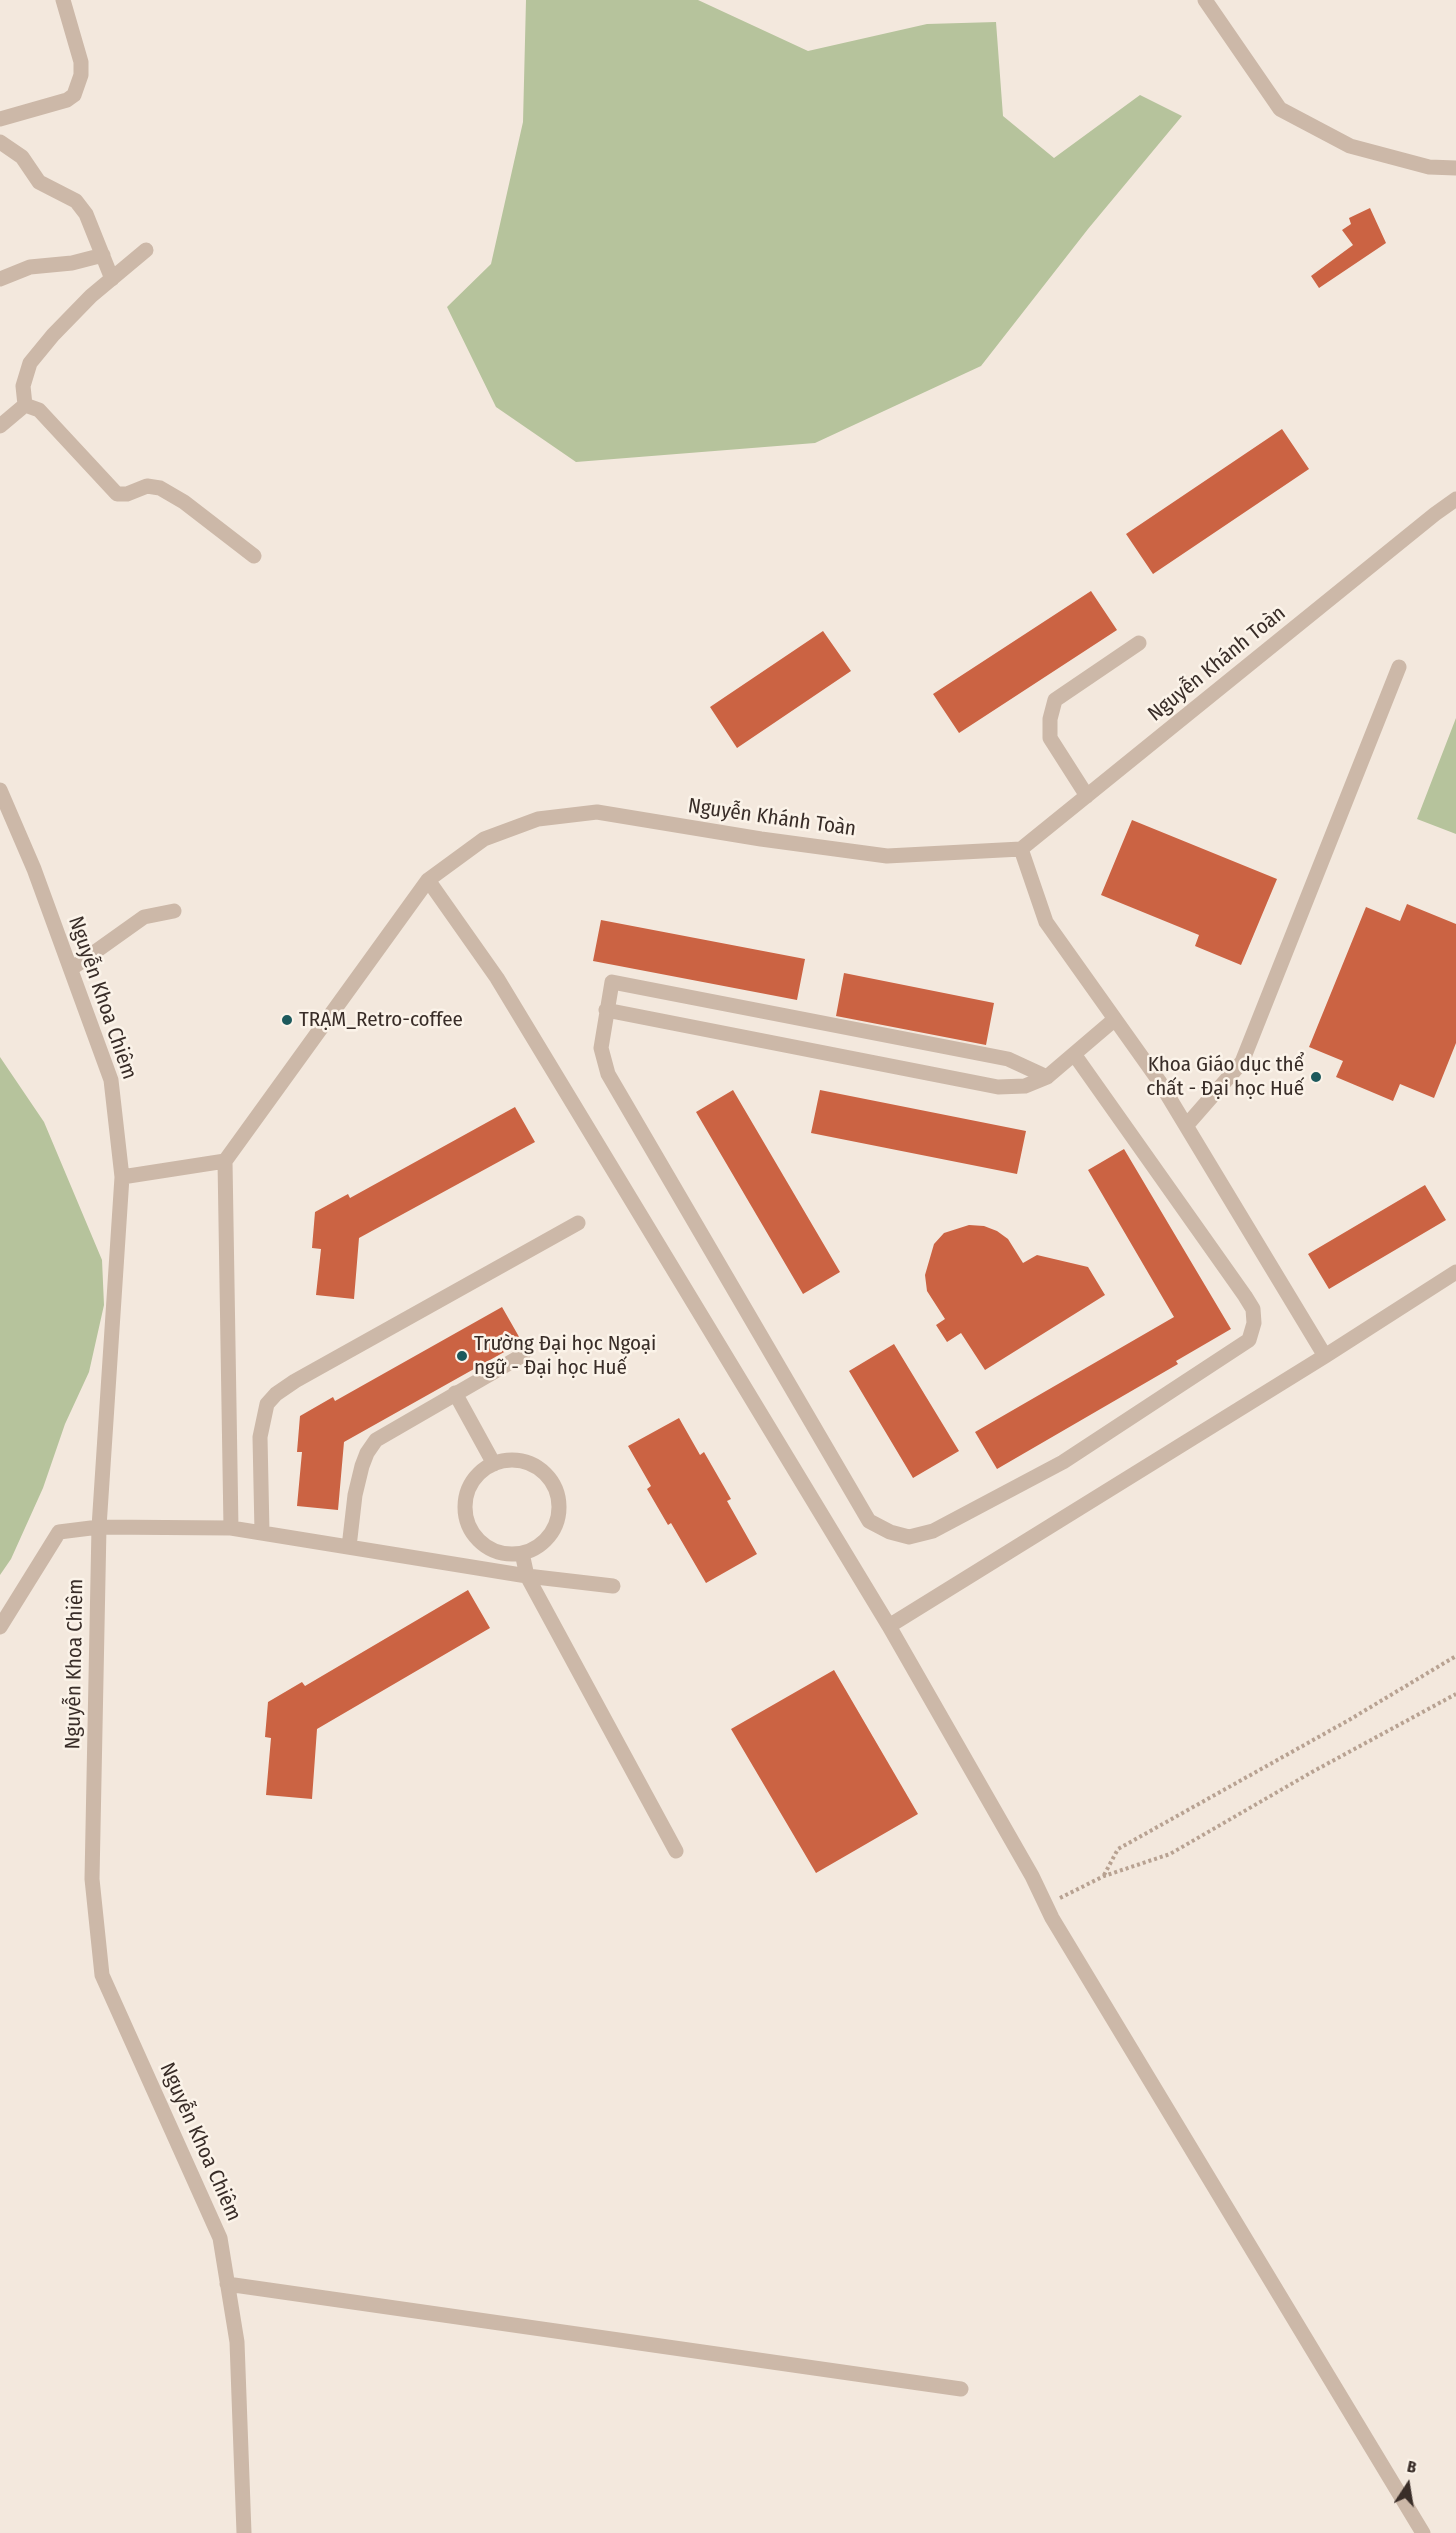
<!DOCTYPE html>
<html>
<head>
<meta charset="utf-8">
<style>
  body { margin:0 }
  #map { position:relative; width:1456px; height:2533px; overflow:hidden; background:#f3e8dd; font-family:"Fira Sans Condensed",sans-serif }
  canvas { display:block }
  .north { position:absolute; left:1378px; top:2455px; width:60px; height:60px; -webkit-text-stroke:4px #fbf3e9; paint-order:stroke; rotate:12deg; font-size:16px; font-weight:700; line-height:24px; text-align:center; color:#392d28 }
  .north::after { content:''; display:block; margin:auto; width:21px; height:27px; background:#392d28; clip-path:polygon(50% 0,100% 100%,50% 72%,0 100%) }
</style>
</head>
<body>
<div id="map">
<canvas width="1456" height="2533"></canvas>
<div class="north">B</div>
</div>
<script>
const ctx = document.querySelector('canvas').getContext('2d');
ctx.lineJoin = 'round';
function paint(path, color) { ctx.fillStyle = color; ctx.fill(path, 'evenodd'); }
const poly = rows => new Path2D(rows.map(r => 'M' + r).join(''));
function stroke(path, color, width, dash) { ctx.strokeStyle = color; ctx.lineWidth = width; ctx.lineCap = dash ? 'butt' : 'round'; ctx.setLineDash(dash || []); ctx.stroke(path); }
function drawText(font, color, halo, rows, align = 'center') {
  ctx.font = font + ' "Fira Sans Condensed",sans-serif'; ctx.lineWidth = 5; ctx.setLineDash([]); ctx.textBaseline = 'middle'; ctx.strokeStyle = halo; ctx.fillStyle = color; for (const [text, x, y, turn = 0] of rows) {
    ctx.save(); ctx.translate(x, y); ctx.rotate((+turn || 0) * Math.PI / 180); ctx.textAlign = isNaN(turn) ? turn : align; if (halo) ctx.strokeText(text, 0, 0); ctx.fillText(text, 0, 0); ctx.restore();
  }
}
paint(poly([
  [526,0,698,0,808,51,927,24,996,22,1003,116,1054,158,1140,95,1182,116,1088,229,981,366,815,443,576,462,496,407,447,307,491,264,523,122],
  [1456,718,1456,834,1417,819],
  [0,1057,44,1122,102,1260,104,1305,89,1372,65,1424,43,1488,11,1559,0,1575]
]), '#b6c39c');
paint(poly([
  [1370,208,1386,243,1319,288,1311,276,1353,245,1342,230,1351,224,1349,218],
  [1282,429,1309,469,1153,574,1126,534],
  [1091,591,1117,630,959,733,933,694],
  [823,631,851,671,737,748,710,707],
  [1132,820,1277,879,1241,965,1195,946,1199,935,1101,895],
  [1407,904,1456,924,1456,1043,1434,1098,1400,1084,1393,1101,1336,1077,1343,1061,1309,1047,1366,907,1400,921],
  [601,920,805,959,797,1000,593,961],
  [844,973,994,1003,986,1045,836,1016],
  [733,1090,840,1272,803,1294,696,1112],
  [820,1090,1026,1131,1017,1174,811,1133],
  [515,1107,535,1142,359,1238,354,1299,316,1295,321,1249,312,1248,315,1212,348,1194,350,1198],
  [1124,1149,1231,1329,1176,1361,1178,1364,997,1469,975,1432,1174,1317,1088,1170],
  [1425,1185,1446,1220,1329,1289,1308,1254],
  [969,1225,984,1226,997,1231,1008,1239,1023,1263,1037,1255,1088,1267,1105,1295,985,1370,961,1333,947,1342,936,1325,945,1319,927,1291,925,1275,934,1244,944,1233],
  [502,1307,522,1342,344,1442,338,1510,297,1506,302,1452,297,1452,300,1416,333,1397,335,1401],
  [894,1344,959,1451,913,1478,849,1371],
  [679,1418,700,1455,704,1452,731,1499,727,1501,757,1554,706,1583,671,1523,668,1525,647,1489,651,1486,628,1446],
  [468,1590,490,1628,317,1729,312,1799,266,1795,271,1738,265,1737,268,1702,302,1682,305,1686],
  [834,1670,918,1814,816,1873,731,1729]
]), '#cb6343');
stroke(poly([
  [1104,1875,1118,1849,1349,1720,1456,1656],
  [1060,1898,1104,1876,1170,1854,1312,1772,1456,1694]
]), '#b8a292', 4, [3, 3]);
stroke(poly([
  [1205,0,1280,109,1350,146,1429,167,1456,168],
  [0,119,67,100,74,95,81,75,81,62,63,0],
  [0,142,22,157,39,182,76,201,86,214,112,279],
  [0,279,30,267,72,263,103,255],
  [25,405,23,386,30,363,53,335,91,296,146,250],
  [0,426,25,405,39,410,117,494,127,494,147,486,160,488,184,502,254,556],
  [0,790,34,869,111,1080,122,1177,99,1527,92,1879,102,1975,220,2238,237,2342,244,2533],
  [1087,796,1050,738,1050,719,1055,700,1139,643],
  [1021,849,1046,922,1159,1081,1325,1356],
  [428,880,497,978,889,1626,1032,1876,1052,1918,1423,2533],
  [71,969,144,917,174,911],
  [606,1010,998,1087,1025,1086,1047,1077,1115,1019],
  [1047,1077,1008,1059,612,982,601,1048,608,1074,869,1521,890,1532,909,1537,933,1531,1063,1462,1249,1340,1254,1323,1253,1309,1245,1296,1074,1054],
  [1186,1126,1242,1062,1399,667],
  [122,1177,225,1161,428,880,484,839,538,819,597,812,761,839,887,856,1021,849,1435,514,1456,499],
  [455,1393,494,1464],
  '465 1507a47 47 0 1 1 94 0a47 47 0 1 1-94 0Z',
  [231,1528,527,1576,613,1586],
  [262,1532,260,1437,267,1404,276,1394,295,1381,578,1223],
  [349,1547,355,1495,362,1466,367,1453,376,1440,523,1355],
  [522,1553,527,1576,676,1851],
  [889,1626,1325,1356,1456,1272],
  [0,1627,59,1532,99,1527,231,1528,225,1161],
  [227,2284,961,2389]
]), '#ccb8a8', 15);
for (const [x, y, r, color] of [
  [287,1020,6,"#1c595c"],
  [1316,1077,6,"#1c595c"],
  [462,1356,6,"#1c595c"]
]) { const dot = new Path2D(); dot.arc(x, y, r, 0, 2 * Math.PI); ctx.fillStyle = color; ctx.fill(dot); stroke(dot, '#fbf3e9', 2); }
drawText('21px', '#392d28', '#fbf3e9', [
  ["Nguyễn Khánh Toàn",1217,664,-39],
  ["Nguyễn Khánh Toàn",772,818,8],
  ["Nguyễn Khoa Chiêm",102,998,71],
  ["Nguyễn Khoa Chiêm",75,1664,-89],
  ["Nguyễn Khoa Chiêm",200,2142,66]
]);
drawText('21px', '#392d28', '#fbf3e9', [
  ["TRẠM_Retro-coffee",299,1020],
  ["Khoa Giáo dục thể",1304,1065,"right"],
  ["chất - Đại học Huế",1304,1089,"right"],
  ["Trường Đại học Ngoại",474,1344],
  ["ngữ - Đại học Huế",474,1368]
], 'left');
</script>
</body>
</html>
